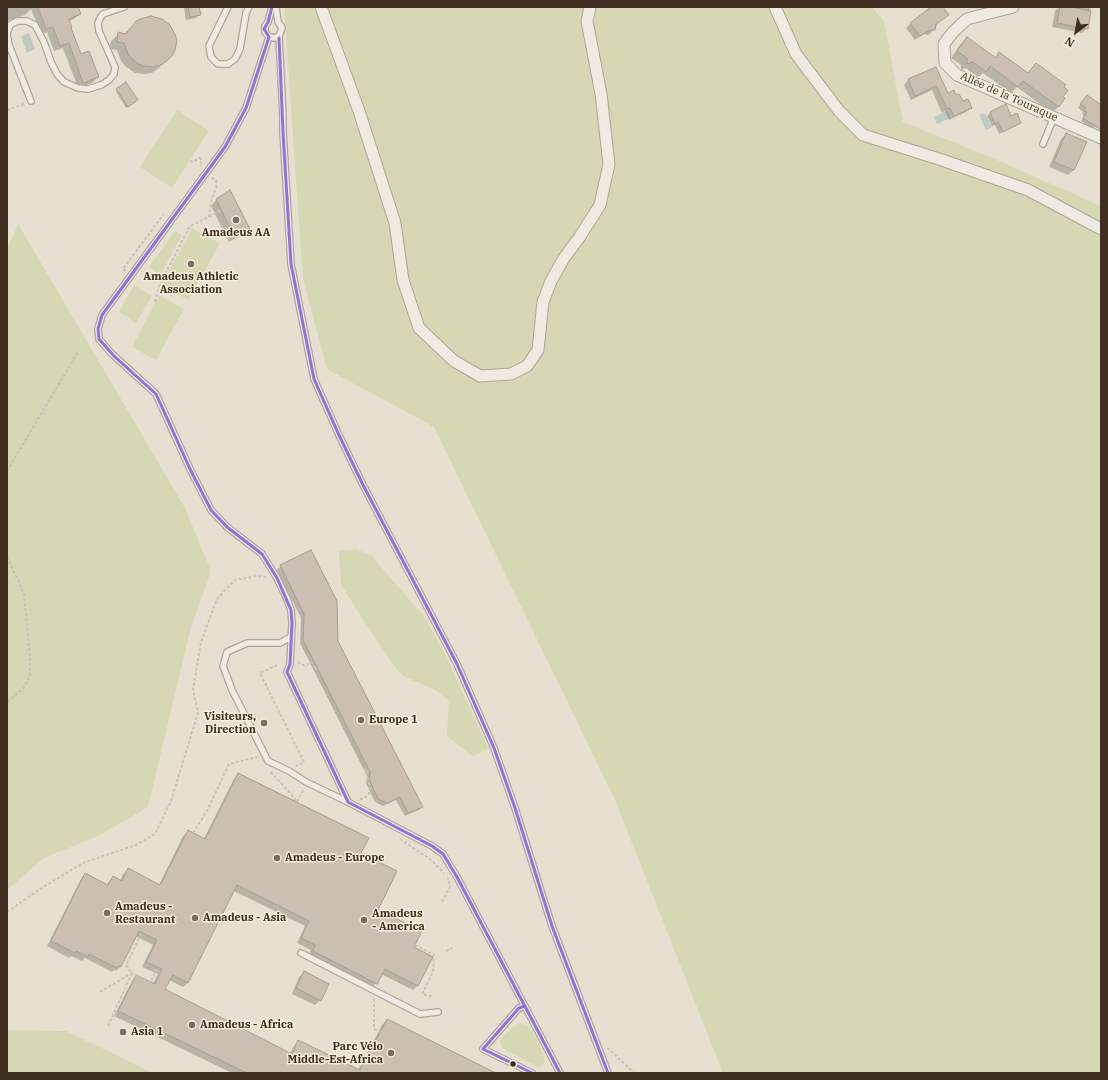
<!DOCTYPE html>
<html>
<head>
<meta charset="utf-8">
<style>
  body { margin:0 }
  #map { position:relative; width:1108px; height:1080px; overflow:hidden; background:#e7e0d1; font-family:"IBM Plex Serif",serif }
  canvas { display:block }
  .frame { position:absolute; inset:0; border:8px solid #3d2e20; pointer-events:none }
  .north { position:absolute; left:1056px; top:12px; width:40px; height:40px; -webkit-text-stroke:3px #f7eed8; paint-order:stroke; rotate:212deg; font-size:11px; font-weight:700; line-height:16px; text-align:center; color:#3d2e20 }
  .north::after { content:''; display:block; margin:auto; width:14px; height:18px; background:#3d2e20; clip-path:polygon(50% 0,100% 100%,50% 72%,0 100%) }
</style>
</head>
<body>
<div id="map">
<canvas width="1108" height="1080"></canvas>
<div class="frame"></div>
<div class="north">N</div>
</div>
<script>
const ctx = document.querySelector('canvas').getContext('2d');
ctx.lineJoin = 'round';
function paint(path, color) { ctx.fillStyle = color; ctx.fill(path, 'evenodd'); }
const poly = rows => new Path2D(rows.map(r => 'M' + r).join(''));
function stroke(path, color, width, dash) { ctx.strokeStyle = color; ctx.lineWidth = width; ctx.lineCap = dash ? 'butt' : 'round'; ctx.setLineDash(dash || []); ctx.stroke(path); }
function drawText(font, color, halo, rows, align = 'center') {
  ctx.font = font + ' "IBM Plex Serif",serif'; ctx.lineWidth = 3; ctx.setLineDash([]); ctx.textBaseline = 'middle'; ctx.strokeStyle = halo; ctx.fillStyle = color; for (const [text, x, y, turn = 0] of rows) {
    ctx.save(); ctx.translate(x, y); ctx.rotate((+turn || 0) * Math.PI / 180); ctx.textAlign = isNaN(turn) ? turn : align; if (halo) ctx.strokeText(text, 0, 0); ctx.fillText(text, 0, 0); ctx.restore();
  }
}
paint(poly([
  [284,7,872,7,884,21,903,122,990,157,1101,206,1101,1073,723,1073,615,800,434,427,327,369,303,279],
  [177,110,209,131,172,188,140,167],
  [18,224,185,508,211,571,190,631,148,807,98,836,44,858,7,890,7,250],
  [192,228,220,243,189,300,161,286],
  [175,231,182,235,160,276,149,267],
  [134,285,152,296,136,323,119,312],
  [159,295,184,309,156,360,132,347],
  [356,549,371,555,425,618,446,656,488,748,473,757,447,736,449,701,435,690,403,676,392,663,362,618,341,584,339,551],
  [520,1023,528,1026,541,1047,545,1062,543,1066,538,1067,502,1048,500,1041,505,1034,514,1026],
  [7,1030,66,1031,153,1073,7,1073]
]), '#d6d7b3');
paint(poly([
  [29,33,35,49,27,53,21,36],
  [947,111,950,118,937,124,934,117],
  [985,113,992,127,986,130,979,115]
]), '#bcccc2');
paint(poly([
  [7,7,77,7,80,14,74,19,69,21,70,28,81,55,98,77,92,83,78,88,63,48,54,51,47,32,41,34,31,9,25,15,7,21],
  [184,7,198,7,199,15,196,18,186,20],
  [933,7,941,7,948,15,935,26,934,29,929,35,924,34,915,40,906,28,911,23],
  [1059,7,1073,8,1073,7,1091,7,1087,28,1082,33,1052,27,1055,11],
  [134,24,167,60,159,68,152,73,146,74,135,73,125,66,121,61,117,50,110,49,111,41,119,34,124,34],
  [967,38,995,58,1000,54,1027,74,1063,87,1059,106,1052,113,1017,87,1011,93,983,73,978,78,966,68,961,70,961,65,951,58,960,45],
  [936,68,948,94,956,96,962,102,971,108,966,112,949,120,945,111,942,113,932,90,911,100,904,85,908,80],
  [117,90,135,101,126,108,116,91],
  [1084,99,1101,106,1101,119,1093,129,1081,121,1084,116,1082,114,1083,112,1078,108],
  [1005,106,1010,117,1020,122,1016,126,999,134,995,125,992,126,987,116,990,113],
  [1066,134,1074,170,1068,175,1049,167,1061,139],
  [230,192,249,228,244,234,229,242,211,206,216,200],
  [281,566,337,641,422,807,419,810,405,816,396,800,383,806,375,802,366,783,367,776,300,643,301,618,277,570],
  [239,775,360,854,376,910,413,947,418,985,413,990,381,974,376,983,371,988,308,956,311,950,297,943,305,926,234,891,188,982,183,987,169,980,164,990,290,1054,294,1046,299,1042,358,1070,382,1025,387,1020,494,1073,232,1073,114,1016,132,981,136,976,153,984,158,974,142,967,153,945,136,936,121,966,116,971,114,970,112,972,85,958,82,961,71,956,69,958,47,946,81,879,85,874,106,885,113,877,120,881,123,874,128,870,159,885,183,836,188,832,204,839,234,779],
  [305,972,320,1000,315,1005,292,994,299,977]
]), '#0003');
const building = poly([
  [38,7,78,7,81,14,69,19,72,28,71,28,81,54,89,51,99,77,83,83,69,43,60,46,53,27,46,29,38,7],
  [188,7,199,7,201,15,190,17,188,7],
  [931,7,943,7,949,15,936,24,935,30,930,30,920,36,910,23,931,7],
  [1060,7,1072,7,1091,11,1088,29,1057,23,1060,7],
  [151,16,162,19,170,25,175,34,177,40,175,50,172,56,163,64,154,67,143,66,137,63,132,59,128,54,124,43,117,42,118,32,126,34,136,21,140,19,151,16],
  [967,37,996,58,999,52,1028,73,1036,63,1066,85,1064,87,1068,90,1063,97,1065,98,1059,107,1023,81,1018,87,990,66,986,72,973,62,967,64,967,58,957,51,967,37],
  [936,67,948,93,954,90,956,95,959,94,963,101,968,99,972,108,954,116,950,108,947,109,936,86,915,96,908,79,936,67],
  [126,82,138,100,128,107,116,89,126,82],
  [1087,95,1101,105,1101,130,1083,118,1087,112,1084,111,1086,108,1080,104,1087,95],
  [1006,104,1011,116,1017,113,1021,123,1003,132,998,122,995,124,990,112,1006,104],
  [1066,133,1087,142,1074,170,1054,162,1066,133],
  [230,190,250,229,235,238,216,199,230,190],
  [311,550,337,601,338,641,423,807,408,813,400,797,387,803,378,799,369,779,370,772,303,640,304,614,280,565,311,550],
  [238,773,369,838,361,853,397,871,378,910,422,931,414,947,433,957,418,986,385,969,377,984,313,951,315,945,301,938,309,921,237,885,188,983,173,975,165,989,292,1054,298,1040,360,1070,387,1019,496,1073,247,1073,118,1011,136,975,155,984,162,969,146,962,157,940,139,931,121,967,118,966,117,968,89,954,88,957,76,951,75,953,51,941,85,873,108,885,113,876,122,881,128,868,160,885,188,830,205,839,238,773],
  [304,971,329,984,321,1001,296,988,304,971]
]);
paint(building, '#cbbfb2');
stroke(building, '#a89c90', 1);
const lane = poly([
  [228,7,209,46,211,57,218,64,228,64,235,59,240,49,246,13,249,7],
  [272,7,268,22,265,26,265,32,269,37,271,37,274,38,279,36],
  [276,7,278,22,281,26,282,28,279,36,283,117,283,132,291,264,314,379,338,433,363,485,457,664,494,748,515,808,552,926,608,1073],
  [269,37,246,108,225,147,102,315,98,329,99,339,111,353,156,394,190,469,211,510,227,527,262,554,277,578,287,599,291,610,292,623,290,664,287,672,348,802],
  [31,101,9,45,7,34,10,25,17,21,27,21,35,25,44,42,51,62,57,74,64,82,78,88,88,89,101,85,109,80,114,74,115,67,99,31,98,23,100,18,103,14,124,7],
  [1043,144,1054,117],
  [291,637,280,643,247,643,227,652,223,666,232,690,268,761,289,771,306,782,348,802,432,846,443,854,457,877,560,1073],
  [301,953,420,1014,438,1012],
  [525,1006,519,1008,483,1049,532,1073]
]);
const street = poly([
  [321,7,359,111,395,223,403,280,419,328,454,361,480,376,511,374,527,366,538,350,543,302,551,281,564,258,579,238,600,205,609,164,601,94,587,21,590,7],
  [775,7,796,54,839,111,863,135,942,160,1028,190,1101,229],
  [1013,7,967,19,953,32,944,44,945,63,957,75,1101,138]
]);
stroke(lane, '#ada599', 8);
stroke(street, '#ada599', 13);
stroke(poly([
  [7,110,24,104],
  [190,161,193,162,199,158,201,159,201,167],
  [209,217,221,210],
  [126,271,123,269,163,215],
  [155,302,159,286,190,226,209,217,211,201,216,188,216,180,212,178],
  [7,471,78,352],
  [7,557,24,593,30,657,30,676,23,689,7,702],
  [296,558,306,577],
  [298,662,305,666,312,662,315,667,323,663],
  [277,665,260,673,304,762,296,766],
  [315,667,317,670,330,663],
  [271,772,291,794,297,802,304,789],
  [366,772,374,768],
  [360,799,363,799,369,794,370,786,365,769,378,763],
  [193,833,207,811,229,764,257,757],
  [400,839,430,859,444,873],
  [442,902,450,887,448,878],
  [7,912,40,889,83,863,136,845,155,834,171,801,198,713,193,690,201,642,217,599,235,580,257,576,267,577],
  [415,945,434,955,433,972,422,994,434,997],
  [446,951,452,948],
  [378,985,379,981,378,981],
  [100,992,132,973,151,982,156,970,160,972],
  [374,999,374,1029,380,1032],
  [108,1026,132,973,126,965,142,932],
  [607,1048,610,1050,634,1073]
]), '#c8c2b9', 2, [3, 2]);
stroke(lane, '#efebe3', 5.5);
stroke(street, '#efebe3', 11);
stroke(poly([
  [272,7,268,22,264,29,269,37,246,108,225,147,102,315,98,329,99,339,114,356,156,394,190,469,211,510,227,527,262,554,277,578,291,610,292,623,290,664,287,672,348,802,432,846,443,854,457,877,560,1073],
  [279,38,283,132,291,264,314,379,338,433,363,485,457,664,494,748,515,808,552,926,608,1073],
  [525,1006,519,1008,483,1049,532,1073]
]), '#9370db', 3);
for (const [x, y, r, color] of [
  [236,220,4,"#786c5e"],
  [191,264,4,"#786c5e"],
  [361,720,4,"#786c5e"],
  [264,723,4,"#786c5e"],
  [277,858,4,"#786c5e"],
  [107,913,4,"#786c5e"],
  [195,918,4,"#786c5e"],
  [364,920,4,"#786c5e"],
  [192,1025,4,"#786c5e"],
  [123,1032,4,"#786c5e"],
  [391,1053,4,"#786c5e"],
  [513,1064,3.5,"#3d2e20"]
]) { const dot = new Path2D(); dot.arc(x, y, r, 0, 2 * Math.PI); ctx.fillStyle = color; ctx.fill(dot); stroke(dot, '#f7eed8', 1.5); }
drawText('11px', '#3d2e20', '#f7eed8', [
  ["Allée de la Touraque",1009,97,24]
]);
drawText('bold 11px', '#3d2e20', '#f7eed8', [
  ["Amadeus AA",236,233,"center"],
  ["Amadeus Athletic",191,277,"center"],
  ["Association",191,290,"center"],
  ["Visiteurs,",256,717,"right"],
  ["Direction",256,730,"right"],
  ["Europe 1",369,720],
  ["Amadeus - Europe",285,858],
  ["Amadeus -",115,907],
  ["Restaurant",115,920],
  ["Amadeus",372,914],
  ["- America",372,927],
  ["Amadeus - Asia",203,918],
  ["Amadeus - Africa",200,1025],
  ["Asia 1",131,1032],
  ["Parc Vélo",383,1047,"right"],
  ["Middle-Est-Africa",383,1060,"right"]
], 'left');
</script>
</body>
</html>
